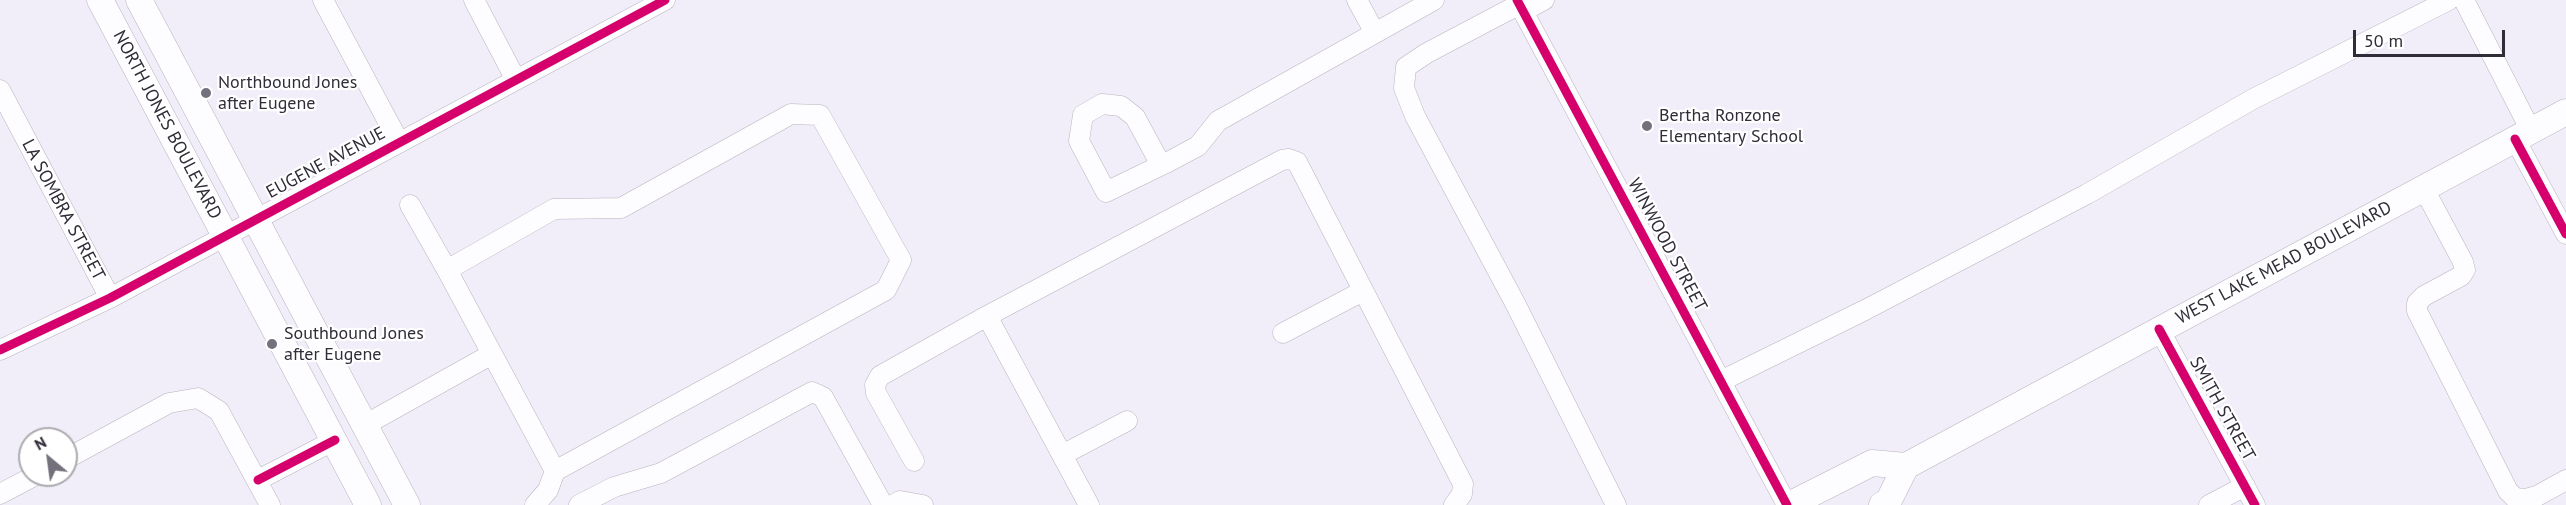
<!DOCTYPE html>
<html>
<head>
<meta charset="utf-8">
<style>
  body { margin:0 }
  #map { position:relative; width:2566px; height:505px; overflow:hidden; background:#f1eef9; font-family:"PT Sans",sans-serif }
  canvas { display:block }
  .north { position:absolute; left:18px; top:427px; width:60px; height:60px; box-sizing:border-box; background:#fff; border:2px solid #acabaf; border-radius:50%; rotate:331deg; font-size:16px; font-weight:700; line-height:24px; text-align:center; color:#302c38 }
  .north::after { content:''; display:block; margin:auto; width:21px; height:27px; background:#74707c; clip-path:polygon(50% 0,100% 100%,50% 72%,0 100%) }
  .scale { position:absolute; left:2353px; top:30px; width:152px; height:27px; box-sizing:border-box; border:3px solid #302c38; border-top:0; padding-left:8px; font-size:18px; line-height:21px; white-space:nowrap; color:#302c38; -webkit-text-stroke:4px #fff; paint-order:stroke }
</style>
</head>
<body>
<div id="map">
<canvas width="2566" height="505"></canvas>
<div class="north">N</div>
<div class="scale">50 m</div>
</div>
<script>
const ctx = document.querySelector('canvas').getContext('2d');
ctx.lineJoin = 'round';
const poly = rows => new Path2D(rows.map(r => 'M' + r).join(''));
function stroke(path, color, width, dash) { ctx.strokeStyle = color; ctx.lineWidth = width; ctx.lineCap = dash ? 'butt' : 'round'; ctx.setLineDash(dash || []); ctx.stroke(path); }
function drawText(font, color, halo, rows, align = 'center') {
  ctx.font = font + ' "PT Sans",sans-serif'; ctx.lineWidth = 4.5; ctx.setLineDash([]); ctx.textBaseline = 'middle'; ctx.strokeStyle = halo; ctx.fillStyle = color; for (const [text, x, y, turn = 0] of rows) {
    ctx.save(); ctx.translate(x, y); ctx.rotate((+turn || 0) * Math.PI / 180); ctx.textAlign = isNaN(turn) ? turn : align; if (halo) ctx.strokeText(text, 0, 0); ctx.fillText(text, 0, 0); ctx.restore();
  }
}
const minor = poly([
  [323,0,399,142],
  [474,0,515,78],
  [1357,0,1375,33],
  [1517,0,1787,505],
  [2464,0,2531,131],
  [1520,4,1427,53,1406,67,1404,88,1415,116,1516,305,1616,505],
  [1523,11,1544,0],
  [0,90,110,298],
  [2515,139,2566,234],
  [1161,165,1135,117,1121,106,1102,104,1083,115,1079,141,1106,192,1170,161,1198,146,1218,121,1434,0],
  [2424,189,2463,262,2465,270,2461,276,2424,296,2417,303,2417,311,2508,491,2515,498,2526,499,2537,496,2566,480],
  [410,205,447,270],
  [987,316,1089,505],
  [2159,329,2255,505],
  [1283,333,1363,291],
  [0,350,110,298,665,0],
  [1721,381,1865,310,2087,194,2253,99,2449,0],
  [363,426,492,354],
  [1062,455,1127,421],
  [66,459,169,403,198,398,219,411,270,505],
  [914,461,876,393,875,385,880,376,987,316,1282,160,1289,159,1297,162,1463,484,1462,494,1454,505],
  [258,480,335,440],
  [0,494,36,475],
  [535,505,548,490,555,471,886,290,901,260,820,115,791,114,621,208,554,209,447,270,555,471],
  [579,505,614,487,661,473,812,392,823,397,883,505],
  [893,505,900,501,923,505],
  [2209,505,2245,486]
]);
const major = poly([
  [100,0,368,505],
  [139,0,407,505],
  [1789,505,1872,463,1906,466,2566,112],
  [1882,505,1888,502,1906,466]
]);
stroke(minor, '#b7b4be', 21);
stroke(major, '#b7b4be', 27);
stroke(minor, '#fdfcfe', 20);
stroke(major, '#fdfcfe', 26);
stroke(poly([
  [1517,0,1787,505],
  [2515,139,2566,234],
  [2159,329,2255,505],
  [0,350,110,298,665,0],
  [258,480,335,440]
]), '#d6006c', 9);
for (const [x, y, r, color] of [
  [206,93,6,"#74707c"],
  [1647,126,6,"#74707c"],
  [272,344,6,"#74707c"]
]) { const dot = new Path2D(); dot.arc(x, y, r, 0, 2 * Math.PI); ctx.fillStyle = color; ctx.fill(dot); stroke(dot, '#fff', 2); }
drawText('18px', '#302c38', '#fff', [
  ["Northbound Jones",218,83],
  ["after Eugene",218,104],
  ["Bertha Ronzone",1659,116],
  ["Elementary School",1659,137],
  ["Southbound Jones",284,334],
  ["after Eugene",284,355]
], 'left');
drawText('18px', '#302c38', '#fff', [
  ["NORTH JONES BOULEVARD",167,125,62],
  ["EUGENE AVENUE",326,163,-28],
  ["LA SOMBRA STREET",63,210,62],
  ["WINWOOD STREET",1667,245,62],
  ["WEST LAKE MEAD BOULEVARD",2284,263,-28],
  ["SMITH STREET",2222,409,61]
]);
</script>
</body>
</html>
